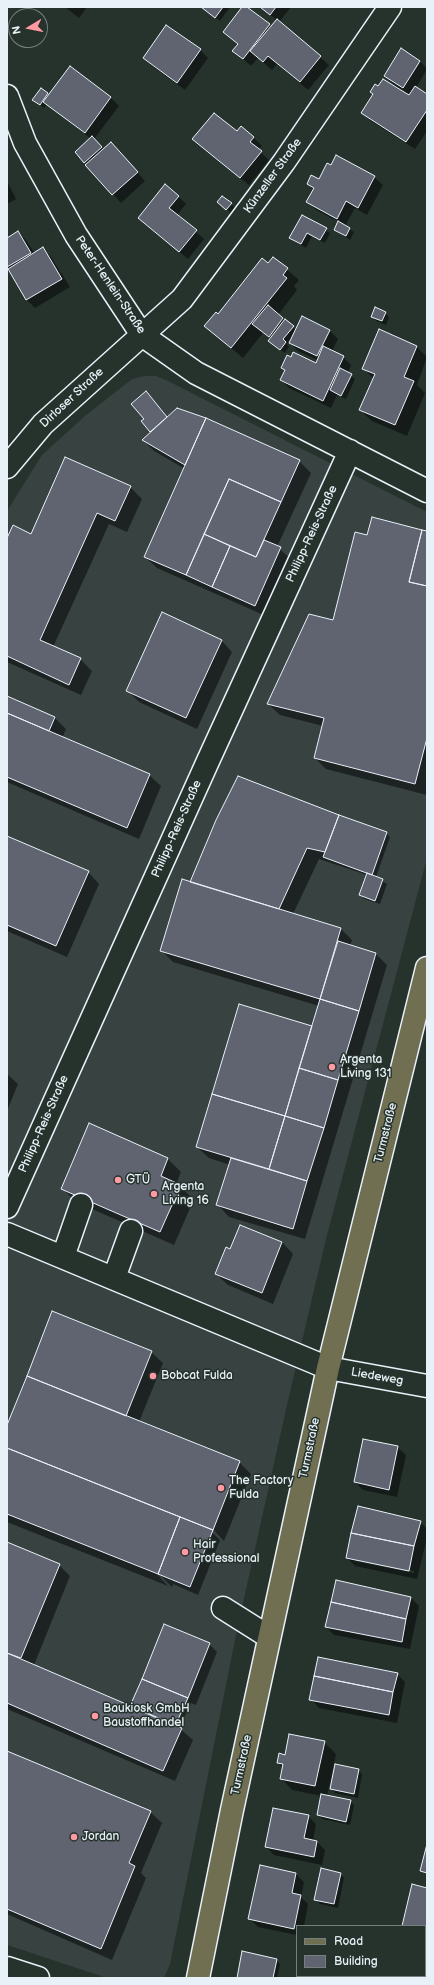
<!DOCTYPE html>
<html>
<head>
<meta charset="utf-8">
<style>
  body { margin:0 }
  #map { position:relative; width:434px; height:1985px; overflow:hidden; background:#26332d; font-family:"Balsamiq Sans",sans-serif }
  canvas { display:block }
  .frame { position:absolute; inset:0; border:8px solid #e8f1f8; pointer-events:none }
  .legend { position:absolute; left:296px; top:1925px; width:130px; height:52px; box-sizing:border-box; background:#26332d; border:1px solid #747f7e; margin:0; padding:5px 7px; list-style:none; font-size:12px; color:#e8f1f8 }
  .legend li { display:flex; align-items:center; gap:8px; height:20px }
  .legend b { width:20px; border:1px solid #747f7e }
  .north { position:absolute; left:8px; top:8px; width:40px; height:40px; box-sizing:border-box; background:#26332d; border:1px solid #747f7e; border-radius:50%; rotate:260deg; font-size:11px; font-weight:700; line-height:16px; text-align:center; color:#e8f1f8 }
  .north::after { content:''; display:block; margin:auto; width:14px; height:18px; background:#ff9aa2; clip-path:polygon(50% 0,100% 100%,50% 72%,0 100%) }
</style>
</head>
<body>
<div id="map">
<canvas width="434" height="1985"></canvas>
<div class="frame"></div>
<ul class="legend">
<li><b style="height:5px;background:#716f52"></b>Road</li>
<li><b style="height:11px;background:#606471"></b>Building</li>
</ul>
<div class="north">N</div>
</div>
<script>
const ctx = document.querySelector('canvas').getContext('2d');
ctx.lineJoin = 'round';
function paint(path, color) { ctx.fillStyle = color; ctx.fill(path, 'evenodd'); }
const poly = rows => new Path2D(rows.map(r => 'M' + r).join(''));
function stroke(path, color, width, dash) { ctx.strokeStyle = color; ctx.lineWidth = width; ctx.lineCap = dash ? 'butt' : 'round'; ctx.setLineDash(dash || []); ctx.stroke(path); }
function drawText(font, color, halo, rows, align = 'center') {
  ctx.font = font + ' "Balsamiq Sans",sans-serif'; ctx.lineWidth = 3; ctx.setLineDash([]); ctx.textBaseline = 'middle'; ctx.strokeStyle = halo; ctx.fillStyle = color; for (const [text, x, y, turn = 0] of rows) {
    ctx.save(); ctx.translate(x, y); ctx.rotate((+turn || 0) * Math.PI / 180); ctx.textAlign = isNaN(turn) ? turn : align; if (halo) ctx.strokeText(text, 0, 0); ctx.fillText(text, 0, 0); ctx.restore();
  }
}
paint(poly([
  [144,376,156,376,166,380,427,512,427,858,326,1239,287,1405,237,1630,170,1964,164,1978,107,1978,7,1945,7,511,42,455,85,416,132,379]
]), '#374241');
paint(poly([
  [65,7,87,7,79,18],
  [203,7,230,7,220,21],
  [243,7,271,27,277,20,259,7,291,7,279,22,329,65,308,90,277,64,272,70,258,58,251,66,234,51,238,45,224,32],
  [200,50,208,58,185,90,152,66,144,58],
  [420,61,427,69,416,88,427,95,427,131,415,149,371,121,363,113,374,95,371,92,379,87,396,87,385,76],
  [70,68,111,98,119,106,94,139,104,150,119,152,145,181,121,203,76,152,91,139,47,104,44,108,34,100,47,94,49,96],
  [237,133,253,137,262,146,258,150,269,160,249,185,202,147],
  [374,177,383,185,367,215,355,208,345,226,354,232,350,240,335,230,339,222,316,210,308,202,314,190,308,184,319,180],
  [7,181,16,199,7,204],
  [178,196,186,204,177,215,204,239,188,259,139,218],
  [231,204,235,208,231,213,223,206],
  [302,216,330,233,325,243,312,236,306,248,291,238],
  [18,232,26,240,35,254,43,249,51,257,70,287,35,308,27,300,7,268,7,239],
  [273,258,299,280,294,286,297,290,278,315,296,330,329,330,338,339,332,351,343,357,351,365,348,373,355,379,346,399,337,395,331,408,289,388,281,380,285,371,282,368,316,364,318,360,298,351,290,343,291,338,287,344,289,347,285,353,273,345,271,339,263,333,243,358,206,326,218,315],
  [385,313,389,317,386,325,376,321,372,317],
  [379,331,417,347,427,357,417,385,425,393,407,436,372,421,360,410,374,379,363,368],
  [150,397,168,418,177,409,206,419,299,461,311,473,277,547,291,559,266,616,157,568,145,557,185,469,154,451,143,440,152,432,143,421,146,419],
  [130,487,142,499,127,532,109,524,53,647,80,659,92,671,81,695,7,662,7,540,32,535],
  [427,532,427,795,326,769,315,758,323,726,280,715,268,704,334,621,368,536],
  [221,640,232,652,197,729,139,702,127,690],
  [7,698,55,718,66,729,62,738,149,775,161,786,139,839,7,782],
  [217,820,386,833,390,837,376,877,387,884,380,904,364,899,360,895,367,875,319,859,293,914,341,929,352,940,350,946,376,954,387,965,305,1239,229,1217,218,1205,230,1165,209,1158,197,1147,312,1027,319,1006,173,962,161,950],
  [7,837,88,872,99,884,67,957,7,931],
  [7,1074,18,1084,7,1111],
  [168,1159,181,1172,176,1184,194,1199,174,1245,76,1202,62,1188],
  [282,1242,293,1254,273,1304,228,1285,216,1274,231,1250],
  [151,1352,163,1363,139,1422,239,1462,251,1474,224,1541,210,1526,208,1528,220,1540,198,1595,173,1584,172,1587,158,1573,156,1573,168,1586,7,1522,7,1428],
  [397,1447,406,1455,397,1497,363,1490,355,1482],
  [420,1522,427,1529,427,1537,417,1579,355,1566,347,1558],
  [355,1559,414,1571,414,1573,355,1561],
  [7,1543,59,1565,70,1576,34,1665,131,1707,209,1644,217,1652,196,1705,191,1703,179,1728,193,1740,175,1781,7,1709],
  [411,1598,419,1606,410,1649,334,1635,326,1627],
  [397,1674,405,1682,397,1723,319,1708,311,1699],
  [324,1742,336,1754,327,1796,350,1801,354,1805,350,1825,322,1819,318,1815,322,1796,292,1790,281,1778,283,1768,278,1763],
  [7,1752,150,1812,162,1823,141,1873,146,1878,112,1960,7,1914],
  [358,1770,362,1774,358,1798,335,1793,331,1789],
  [308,1816,316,1824,313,1841,317,1842,325,1850,322,1865,274,1855,266,1847],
  [261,1866,296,1874,304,1882,301,1897,308,1904,304,1926,297,1926,297,1935,258,1927,249,1918],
  [340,1873,344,1878,338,1908,320,1904,316,1900],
  [427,1888,427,1943,425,1942,425,1926,403,1926],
  [276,1960,280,1964,277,1978,238,1978]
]), '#0007');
const building = poly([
  [201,7,223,7,215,18,201,7],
  [242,7,247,7,270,24,243,59,232,51,238,44,223,32,242,7],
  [260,7,276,7,270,15,260,7],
  [277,19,321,56,300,82,268,56,263,62,250,51,277,19],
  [166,25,201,49,177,83,143,58,166,25],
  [401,48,420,61,403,88,384,76,401,48],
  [70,66,111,97,85,133,43,102,70,66],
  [383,79,409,95,415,86,427,94,427,110,406,142,361,113,373,94,370,92,375,84,378,86,383,79],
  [41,88,48,93,40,105,32,100,41,88],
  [214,113,237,131,241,126,254,137,250,142,262,151,240,178,192,139,214,113],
  [92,136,102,147,84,163,75,152,92,136],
  [111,142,138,172,112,195,85,165,111,142],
  [336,155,375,176,358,208,346,201,337,219,306,202,314,188,307,184,311,175,319,179,327,163,331,165,336,155],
  [165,184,179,196,169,208,197,230,179,252,138,218,165,184],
  [222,196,232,203,226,210,217,202,222,196],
  [302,215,327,228,320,240,307,233,301,244,289,238,302,215],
  [338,221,350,228,346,236,334,230,338,221],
  [18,231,31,253,7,267,7,238,18,231],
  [43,247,62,279,26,300,8,269,43,247],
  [273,257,288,268,283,275,287,278,231,348,204,326,216,312,218,314,262,258,268,263,273,257],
  [268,305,283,318,269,337,252,324,268,305],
  [375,307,386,312,382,321,371,317,375,307],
  [302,316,330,330,317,356,289,343,302,316],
  [285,319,294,326,283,339,286,342,280,350,268,341,285,319],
  [379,329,417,346,404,377,414,381,395,425,359,410,375,374,362,369,379,329],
  [323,346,344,356,323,401,280,380,285,370,281,368,287,355,291,357,293,352,316,363,323,346],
  [340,368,352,374,341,396,330,390,340,368],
  [146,391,167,417,150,432,141,421,144,419,131,404,146,391],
  [177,408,206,418,185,465,142,440,177,408],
  [206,418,300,460,281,502,229,479,186,575,144,557,206,418],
  [65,457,131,486,115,521,97,513,40,640,81,658,69,685,7,656,7,538,13,525,31,534,65,457],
  [229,479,281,502,256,557,204,534,229,479],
  [372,517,422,530,409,582,427,586,427,738,415,784,314,758,324,718,267,704,309,614,333,620,355,532,367,535,372,517],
  [422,530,427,531,427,586,409,582,422,530],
  [204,534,230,546,212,587,186,575,204,534],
  [264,540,281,547,255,606,212,587,230,546,256,557,264,540],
  [162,612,222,640,186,718,126,691,162,612],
  [7,696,55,717,49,731,7,713,7,696],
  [7,713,150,774,127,828,7,777,7,713],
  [238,776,339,815,325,852,307,848,279,909,190,882,216,820,238,776],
  [339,815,387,832,372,875,323,857,339,815],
  [7,836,89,871,56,946,7,925,7,836],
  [367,873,383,879,375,901,359,895,367,873],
  [182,879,341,928,320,999,160,951,182,879],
  [338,941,376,953,359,1011,320,999,338,941],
  [320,999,359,1011,338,1080,299,1068,320,999],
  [239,1004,312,1026,285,1116,212,1094,239,1004],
  [299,1068,338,1080,324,1128,285,1116,299,1068],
  [212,1094,285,1116,269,1169,196,1147,212,1094],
  [285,1116,324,1128,307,1181,269,1169,285,1116],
  [89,1123,168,1158,161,1176,181,1185,160,1232,61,1189,89,1123],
  [231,1158,307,1181,293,1229,216,1205,231,1158],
  [240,1225,282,1242,262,1293,215,1274,226,1247,230,1249,240,1225],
  [52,1311,152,1351,126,1416,27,1376,52,1311],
  [27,1376,240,1461,213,1530,7,1448,7,1425,27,1376],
  [363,1439,398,1446,389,1490,354,1482,363,1439],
  [7,1448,180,1517,158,1574,7,1514,7,1448],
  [358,1506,421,1521,414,1546,351,1533,358,1506],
  [180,1517,213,1530,190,1587,158,1574,180,1517],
  [351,1533,414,1546,409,1571,346,1558,351,1533],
  [7,1542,60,1564,21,1658,7,1653,7,1542],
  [336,1580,411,1597,406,1619,331,1602,336,1580],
  [331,1602,406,1619,402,1642,325,1627,331,1602],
  [164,1624,210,1643,188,1698,142,1679,164,1624],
  [7,1653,182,1728,163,1771,7,1703,7,1653],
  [318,1657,398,1673,393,1692,314,1676,318,1657],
  [314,1676,393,1692,389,1715,309,1700,314,1676],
  [142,1679,188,1698,175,1726,130,1706,142,1679],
  [289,1734,325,1741,315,1786,280,1779,283,1764,277,1763,279,1753,285,1755,289,1734],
  [7,1751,151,1811,129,1863,135,1866,101,1949,7,1909,7,1751],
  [335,1764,359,1769,354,1794,330,1789,335,1764],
  [321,1794,351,1800,346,1822,317,1815,321,1794],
  [273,1808,309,1815,304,1838,317,1841,314,1857,265,1847,273,1808],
  [427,1844,427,1873,420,1871,427,1844],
  [260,1865,296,1873,292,1893,301,1895,294,1929,248,1919,260,1865],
  [321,1868,341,1873,334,1904,314,1900,321,1868],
  [412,1884,427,1888,427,1937,425,1937,425,1926,402,1926,412,1884],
  [242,1951,277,1959,273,1978,237,1978,242,1951]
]);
paint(building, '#606471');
stroke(building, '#e8f1f8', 1);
const minor = poly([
  [7,96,25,143,76,235,142,335,196,373,427,491],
  [7,467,43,424,182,299,284,162,390,7],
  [7,1207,208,761,350,451],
  [7,1234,328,1368,427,1386],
  [63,1257,81,1205],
  [114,1278,131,1231],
  [223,1608,269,1637],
  [7,1968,38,1978]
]);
const major = poly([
  [198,1978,232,1810,328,1368,427,968]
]);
stroke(minor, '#e8f1f8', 25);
stroke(major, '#e8f1f8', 25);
stroke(minor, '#26332d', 22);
stroke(major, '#716f52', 22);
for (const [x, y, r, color] of [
  [332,1067,4,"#ff9aa2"],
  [118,1180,4,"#ff9aa2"],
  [154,1194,4,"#ff9aa2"],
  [153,1376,4,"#ff9aa2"],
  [221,1488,4,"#ff9aa2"],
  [185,1552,4,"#ff9aa2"],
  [95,1716,4,"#ff9aa2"],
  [74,1837,4,"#ff9aa2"]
]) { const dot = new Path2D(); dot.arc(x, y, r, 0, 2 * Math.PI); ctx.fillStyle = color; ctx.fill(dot); stroke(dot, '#26332d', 1.5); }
drawText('12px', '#e8f1f8', '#26332d', [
  ["Künzeller Straße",273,176,-54],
  ["Peter-Henlein-Straße",110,285,56],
  ["Dirloser Straße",72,398,-43],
  ["Philipp-Reis-Straße",312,534,-65],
  ["Philipp-Reis-Straße",177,829,-66],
  ["Philipp-Reis-Straße",44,1124,-66],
  ["Turmstraße",386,1133,-76],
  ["Liedeweg",377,1377,10],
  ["Turmstraße",310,1448,-78],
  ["Turmstraße",242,1765,-78]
]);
drawText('12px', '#e8f1f8', '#26332d', [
  ["Argenta",340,1060],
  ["Living 131",340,1074],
  ["GTÜ",126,1180],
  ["Argenta",162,1187],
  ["Living 16",162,1201],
  ["Bobcat Fulda",161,1376],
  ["The Factory",229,1481],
  ["Fulda",229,1495],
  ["Hair",193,1545],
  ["Professional",193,1559],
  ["Baukiosk GmbH",103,1709],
  ["Baustoffhandel",103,1723],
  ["Jordan",82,1837]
], 'left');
</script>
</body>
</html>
